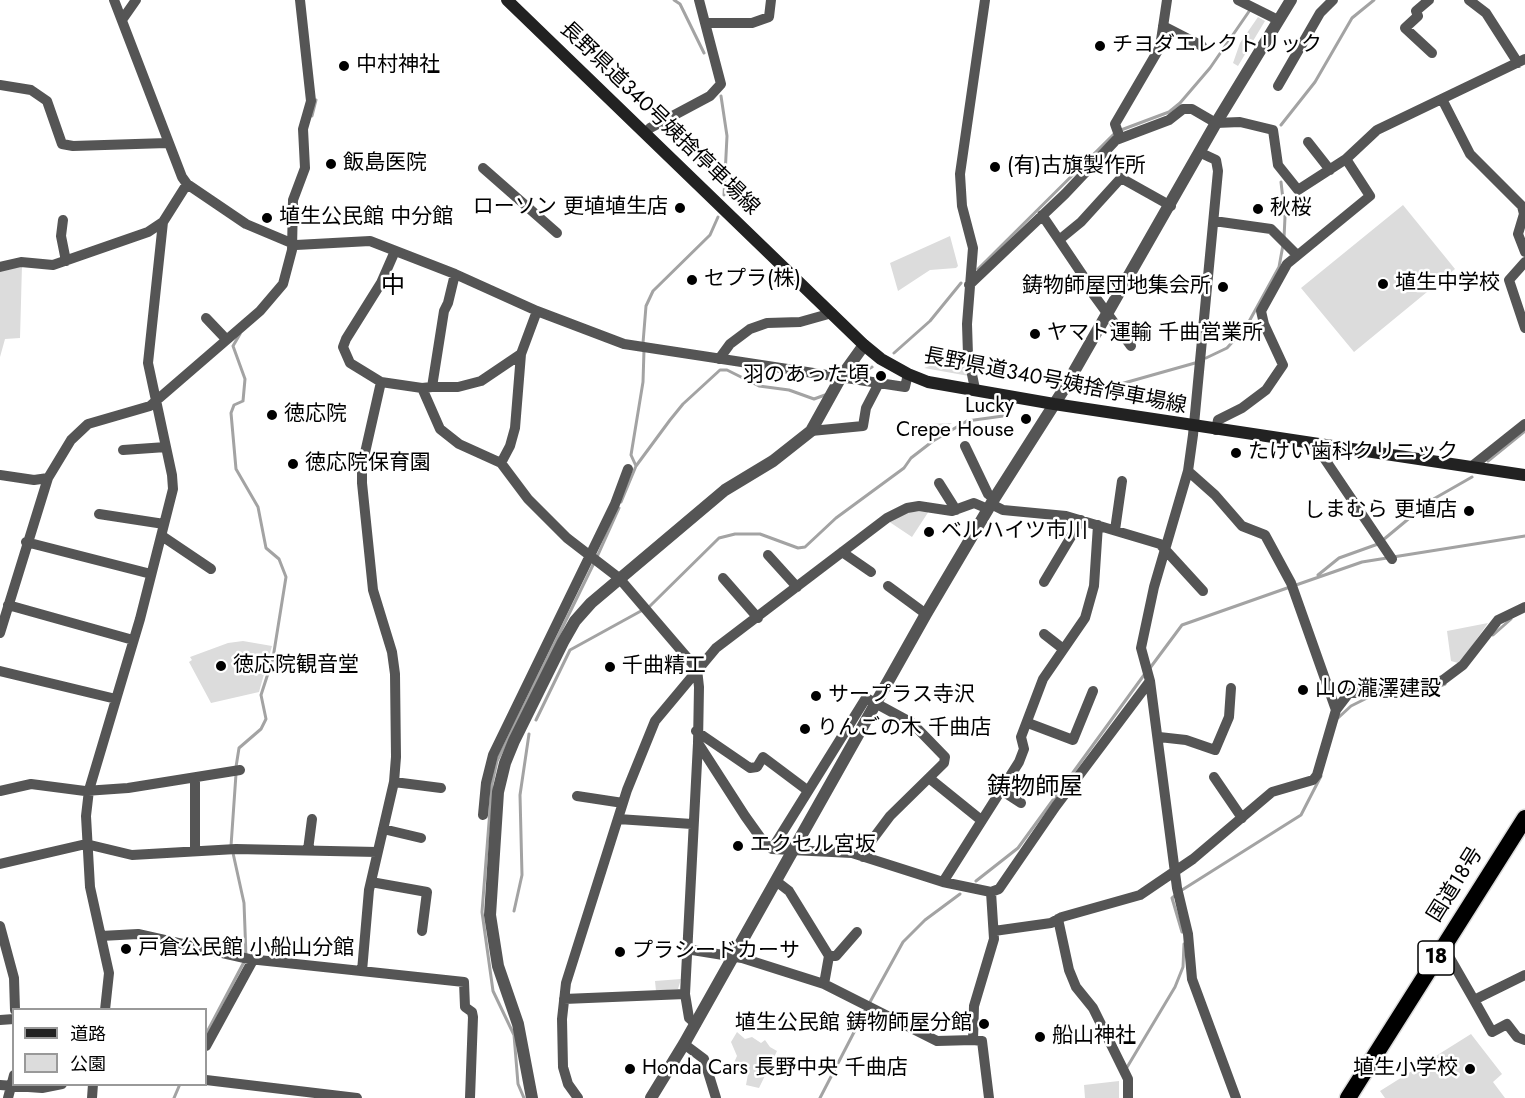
<!DOCTYPE html>
<html>
<head>
<meta charset="utf-8">
<style>
  body { margin:0 }
  #map { position:relative; width:1525px; height:1098px; overflow:hidden; background:#fff; font-family:Jost,"Noto Sans JP",sans-serif }
  canvas { display:block }
  .legend { position:absolute; left:12px; top:1008px; width:195px; height:78px; box-sizing:border-box; background:#fff; border:2px solid #999; margin:0; padding:8px 10px; list-style:none; font-size:18px; color:#000 }
  .legend li { display:flex; align-items:center; gap:12px; height:30px }
  .legend b { width:30px; border:2px solid #999 }
</style>
</head>
<body>
<div id="map">
<canvas width="1525" height="1098"></canvas>
<ul class="legend">
<li><b style="height:8px;background:#222"></b>道路</li>
<li><b style="height:16px;background:#dcdcdc"></b>公園</li>
</ul>
</div>
<script>
const ctx = document.querySelector('canvas').getContext('2d');
ctx.lineJoin = 'round';
function paint(path, color) { ctx.fillStyle = color; ctx.fill(path, 'evenodd'); }
const poly = rows => new Path2D(rows.map(r => 'M' + r).join(''));
function stroke(path, color, width, dash) { ctx.strokeStyle = color; ctx.lineWidth = width; ctx.lineCap = dash ? 'butt' : 'round'; ctx.setLineDash(dash || []); ctx.stroke(path); }
function drawText(font, color, halo, rows, align = 'center') {
  ctx.font = font + ' Jost,"Noto Sans JP",sans-serif'; ctx.lineWidth = 5; ctx.setLineDash([]); ctx.textBaseline = 'middle'; ctx.strokeStyle = halo; ctx.fillStyle = color; for (const [text, x, y, turn = 0] of rows) {
    ctx.save(); ctx.translate(x, y); ctx.rotate((+turn || 0) * Math.PI / 180); ctx.textAlign = isNaN(turn) ? turn : align; if (halo) ctx.strokeText(text, 0, 0); ctx.fillText(text, 0, 0); ctx.restore();
  }
}
paint(poly([
  [1258,17,1265,21,1238,66,1233,63,1240,43],
  [1403,205,1455,269,1354,352,1301,288],
  [950,236,958,266,956,268,930,270,898,291,890,263],
  [22,265,20,338,5,339,0,357,0,269],
  [963,354,969,376,924,368],
  [952,423,931,436,927,428,927,424],
  [929,511,912,537,888,521,907,512],
  [1488,623,1462,660,1458,663,1451,661,1447,631],
  [243,641,272,646,259,692,211,703,189,662,192,660,190,657,228,643],
  [681,979,678,989,656,991,655,981],
  [737,1032,745,1039,752,1037,761,1043,765,1040,770,1047,777,1051,759,1088,746,1085,748,1074,730,1071,737,1056,731,1042],
  [1471,1034,1502,1074,1493,1082,1505,1098,1385,1098,1380,1091],
  [1119,1081,1119,1098,1085,1098,1084,1085]
]), '#dcdcdc');
stroke(poly([
  [674,0,680,4,704,53],
  [721,96,727,136,724,195],
  [312,116,316,100],
  [1281,125,1315,82,1352,18,1374,0],
  [1121,130,1169,112,1180,103,1210,68,1250,10],
  [1281,182,1285,217,1284,238],
  [978,269,1115,133],
  [643,343,646,306,653,291,710,235,718,217],
  [894,353,930,321,961,283],
  [1206,358,1227,348,1246,327,1279,267,1283,245],
  [858,375,872,367],
  [1085,394,1195,363],
  [1488,461,1525,431],
  [636,466,631,455,643,382,644,350],
  [621,502,636,466,670,420,683,404,720,370,727,370,759,386,789,390,814,399,825,395],
  [1383,540,1430,501,1472,477],
  [597,557,619,508],
  [1393,557,1525,536],
  [1318,575,1339,558,1378,544],
  [1296,585,1362,562,1387,558],
  [1493,635,1511,619],
  [1150,668,1182,625,1290,587],
  [1418,695,1445,684],
  [1338,718,1351,706,1367,698],
  [536,720,570,650,650,606,719,538,735,534,760,534,798,548,805,547,836,518,904,468,911,458,933,441,967,421,1003,416],
  [236,767,239,748,261,729,266,719,261,695,273,658,286,577,279,559,266,548,258,507,236,469,231,413,234,405,243,401,245,379,233,346,240,334],
  [231,846,236,774],
  [233,853,244,903,246,956],
  [976,881,1018,848,1144,675],
  [1182,890,1301,815,1321,776],
  [1177,894,1172,898,1182,932],
  [514,911,522,875,520,795,529,734],
  [870,1002,903,942,925,920,960,894],
  [206,1034,244,962],
  [1126,1069,1175,987,1183,967,1184,944],
  [174,1098,180,1084],
  [524,1098,518,1084,514,1035,493,991,482,912,492,784,497,761,594,563],
  [820,1098,865,1011]
]), '#a3a3a3', 3);
const trunk = poly([
  [1348,1098,1525,818]
]);
stroke(trunk, '#dbdbdb', 19);
stroke(poly([
  [114,0,182,177,187,184,246,224,296,245,370,241,455,274,537,311,624,344,905,387,908,374],
  [1238,0,1278,20],
  [1429,0,1416,11,1418,16,1405,28,1432,53],
  [1469,0,1486,13,1518,63],
  [122,20,136,0],
  [706,23,752,23,769,17,771,0],
  [1163,26,1202,46],
  [0,85,31,90,47,101,62,144,73,146,167,143],
  [1278,86,1320,13,1333,0],
  [1443,101,1470,154,1522,206,1524,214,1518,234,1525,252],
  [645,133,650,128,710,96,721,84,699,0],
  [1120,138,1115,124,1160,47,1167,0],
  [1308,142,1330,170],
  [1201,153,1216,160,1218,171,1193,435,1188,471,1154,587,1141,648,1150,681,1177,888,1188,934,1192,979,1236,1098],
  [483,168,557,233],
  [1042,215,1059,240,1081,222,1121,178,1171,206],
  [63,220,61,236,66,261],
  [1214,221,1271,229,1297,255],
  [1059,240,1088,283,1088,287,1131,346],
  [395,251,381,283,346,339,343,347,350,363,381,382,422,388,440,429,459,444,501,463,528,499,567,538,619,578,697,669,699,687,698,743,685,994,689,1018,696,1024],
  [1525,262,1509,280,1525,328],
  [0,267,21,262,53,265,148,232,163,222],
  [969,285,1065,194,1116,140,1169,120,1183,109,1192,109,1216,123,1240,122,1273,130,1278,165,1298,190,1346,159,1377,130,1525,59],
  [206,318,226,339],
  [719,359,730,344,750,329,767,323,800,322,832,313],
  [432,387,458,387,481,381,521,354],
  [422,388,432,387,444,311,448,303,455,274],
  [975,389,968,355,967,324,973,248,962,206,960,174,985,0],
  [1216,430,1218,420,1242,408,1266,390,1283,365,1264,324,1261,311,1287,264,1370,196,1346,159],
  [811,431,863,426,866,408,879,383],
  [1322,445,1324,458,1392,559],
  [965,446,988,494,994,499],
  [123,450,166,447],
  [501,463,510,446,515,428,521,354,537,311],
  [1471,467,1525,424],
  [0,475,34,480,48,478],
  [939,483,956,510],
  [991,504,1003,510,1066,516,1160,544,1203,591],
  [99,514,164,524],
  [1115,530,1122,481],
  [162,536,211,569],
  [26,542,151,574],
  [842,552,871,572],
  [768,555,797,587],
  [723,578,758,618],
  [1044,582,1081,520],
  [888,586,926,614],
  [8,605,133,640],
  [0,633,48,478,71,440,88,424,150,406,260,311,283,284,292,250,293,200,305,168,303,129,311,101,300,0],
  [1044,634,1062,648],
  [0,671,116,699],
  [1336,710,1349,693,1409,693,1443,680,1463,665,1498,620,1525,607],
  [1028,723,1073,740,1093,691],
  [696,731,750,768,757,767,763,757,807,790],
  [1159,737,1186,740,1215,750,1229,717,1231,688],
  [698,743,745,816,765,844,772,849,852,853,943,882,991,892,999,889,1056,806,1150,681],
  [1214,777,1242,818],
  [195,778,195,851],
  [929,778,981,820],
  [394,782,441,788],
  [1001,790,1021,803],
  [0,791,31,784,85,791,128,788,240,770],
  [577,796,623,803],
  [483,815,486,783,493,755,615,504,628,469],
  [618,819,692,824],
  [383,829,421,838],
  [772,849,866,698,912,723,945,757,944,763,890,816,869,844,863,857],
  [308,850,312,819],
  [0,864,86,844,132,855,236,849,377,852],
  [776,881,789,891,829,956,824,984,937,1041,973,1040],
  [371,882,427,892,422,931],
  [943,882,1019,762,1024,749,1021,737,1043,679,1085,618,1094,586,1098,525],
  [1058,919,1069,970,1076,987,1093,1008,1128,1079,1128,1098],
  [0,926,14,978,15,1010],
  [994,931,1051,923,1062,917,1140,895,1193,859,1272,792,1313,780,1317,775,1336,710,1291,583,1265,535,1242,526,1215,495,1188,471],
  [101,936,138,934,249,959,464,982,465,1007,472,1012,473,1017,470,1098],
  [1443,946,1474,1000,1525,975],
  [686,949,742,958,824,984],
  [829,956,836,956,857,932],
  [362,971,369,890,394,782,396,757,395,674,392,652,373,590,362,483,362,466,381,382],
  [564,999,685,994],
  [1474,1000,1492,1032,1507,1024,1517,1037,1525,1040],
  [105,1010,109,973,90,887,86,816,89,790,140,619,173,489,172,475,148,363,163,222,187,184],
  [0,1020,14,1019],
  [684,1044,704,1059,716,1098],
  [206,1046,253,960],
  [206,1080,357,1098],
  [0,1085,42,1088,62,1084],
  [8,1098,14,1075],
  [92,1098,93,1084],
  [578,1098,568,1084,563,1067,562,1019,566,983,627,790,655,721,716,648,887,518,907,508,919,506,952,511,974,503,988,509],
  [989,1098,982,1041,973,1040,974,1006,994,939,991,892]
]), '#555', 10);
stroke(poly([
  [532,1098,518,1024,498,966,490,915,498,792,505,763,514,741,563,642,575,621,591,603,725,490,773,461,811,431,841,377,864,345],
  [651,1098,684,1044,926,614,994,499,1064,389,1216,123,1291,0]
]), '#555', 12);
stroke(poly([
  [507,0,864,345,881,359,908,374,928,382,1054,404,1525,475]
]), '#222', 12);
stroke(trunk, '#000', 16);
for (const [x, y, r, color] of [
  [1100,46,6,"#000"],
  [344,66,6,"#000"],
  [331,164,6,"#000"],
  [995,167,6,"#000"],
  [680,208,6,"#000"],
  [1258,209,6,"#000"],
  [267,218,6,"#000"],
  [692,280,6,"#000"],
  [1383,284,6,"#000"],
  [1223,287,6,"#000"],
  [1035,334,6,"#000"],
  [881,376,6,"#000"],
  [272,415,6,"#000"],
  [1026,419,6,"#000"],
  [1236,453,6,"#000"],
  [293,464,6,"#000"],
  [1469,511,6,"#000"],
  [929,532,6,"#000"],
  [221,666,6,"#000"],
  [610,667,6,"#000"],
  [1303,690,6,"#000"],
  [816,696,6,"#000"],
  [805,729,6,"#000"],
  [738,846,6,"#000"],
  [126,949,6,"#000"],
  [620,952,6,"#000"],
  [984,1024,6,"#000"],
  [1040,1037,6,"#000"],
  [630,1069,6,"#000"],
  [1470,1069,6,"#000"]
]) { const dot = new Path2D(); dot.arc(x, y, r, 0, 2 * Math.PI); ctx.fillStyle = color; ctx.fill(dot); stroke(dot, '#fff', 2); }
for (const [x, y, w] of [
  [1436,958,36]
]) { const box = new Path2D(); box.roundRect(x - w / 2, y - 17, w, 34, 4.5); ctx.fillStyle = '#fff'; ctx.fill(box); stroke(box, '#000', 1.5); }
drawText('bold 20px', '#000', null, [
  ["18",1436,958]
]);
drawText('21px', '#000', '#fff', [
  ["チヨダエレクトリック",1112,46],
  ["中村神社",356,66],
  ["飯島医院",343,164],
  ["(有)古旗製作所",1007,167],
  ["ローソン 更埴埴生店",668,208,"right"],
  ["秋桜",1270,209],
  ["埴生公民館 中分館",279,218],
  ["セプラ(株)",704,280],
  ["埴生中学校",1395,284],
  ["鋳物師屋団地集会所",1211,287,"right"],
  ["ヤマト運輸 千曲営業所",1047,334],
  ["羽のあった頃",869,376,"right"],
  ["Lucky",1014,407,"right"],
  ["Crepe House",1014,431,"right"],
  ["徳応院",284,415],
  ["たけい歯科クリニック",1248,453],
  ["徳応院保育園",305,464],
  ["しまむら 更埴店",1457,511,"right"],
  ["ベルハイツ市川",941,532],
  ["徳応院観音堂",233,666],
  ["千曲精工",622,667],
  ["山の瀧澤建設",1315,690],
  ["サープラス寺沢",828,696],
  ["りんごの木 千曲店",817,729],
  ["エクセル宮坂",750,846],
  ["戸倉公民館 小船山分館",138,949],
  ["プラシードカーサ",632,952],
  ["埴生公民館 鋳物師屋分館",972,1024,"right"],
  ["船山神社",1052,1037],
  ["Honda Cars 長野中央 千曲店",642,1069],
  ["埴生小学校",1458,1069,"right"]
], 'left');
drawText('21px', '#000', '#fff', [
  ["長野県道340号姨捨停車場線",659,119,44],
  ["長野県道340号姨捨停車場線",1055,382,11],
  ["国道18号",1456,885,-58]
]);
drawText('24px', '#000', '#fff', [
  ["中",393,287],
  ["鋳物師屋",1035,788]
]);
</script>
</body>
</html>
